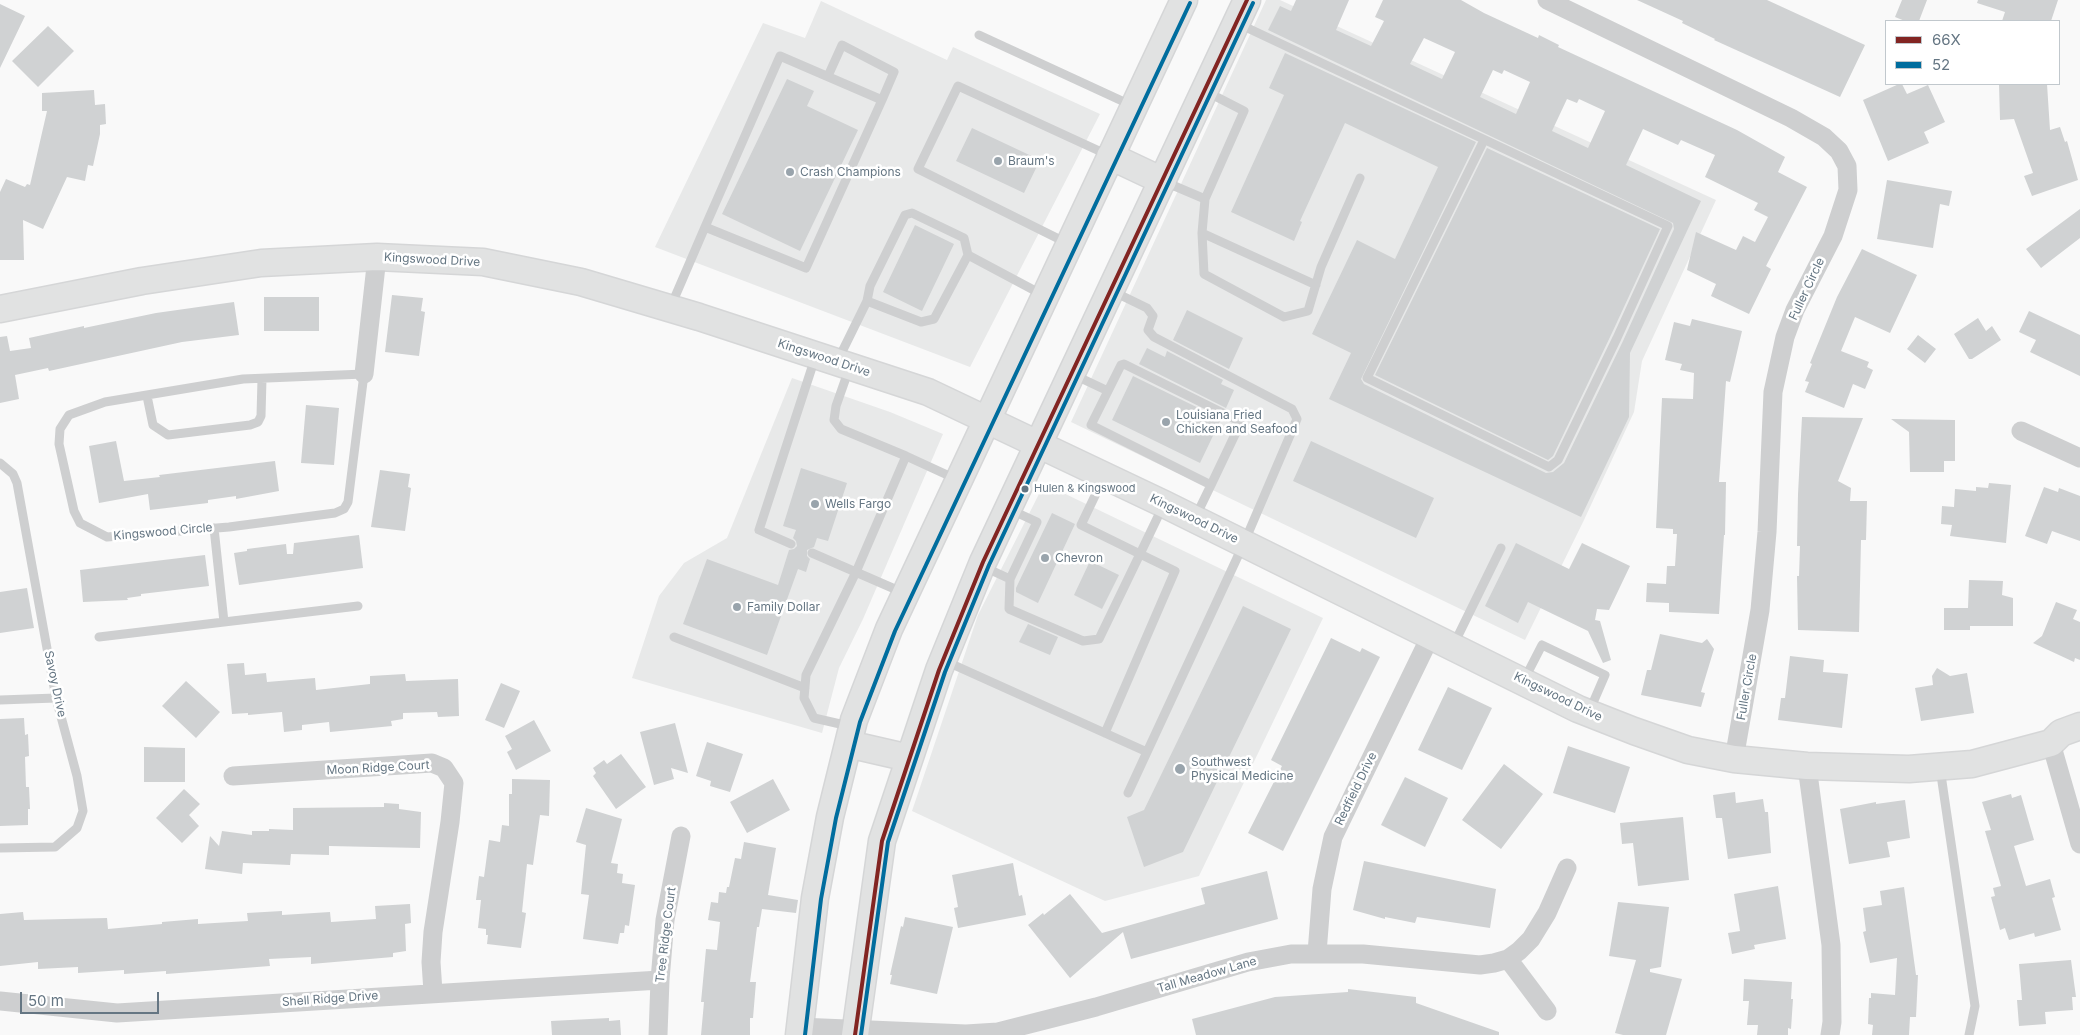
<!DOCTYPE html>
<html>
<head>
<meta charset="utf-8">
<style>
  body { margin:0 }
  #map { position:relative; width:2080px; height:1035px; overflow:hidden; background:#f9f9f9; font-family:Inter,sans-serif }
  canvas { display:block }
  .legend { position:absolute; left:1885px; top:20px; width:175px; height:65px; box-sizing:border-box; background:#fff; border:1px solid #c1c8cd; margin:0; padding:6px 9px; list-style:none; font-size:15px; color:#657683 }
  .legend li { display:flex; align-items:center; gap:10px; height:25px }
  .legend b { width:25px; border:1px solid #c1c8cd }
  .scale { position:absolute; left:20px; top:992px; width:139px; height:22px; box-sizing:border-box; border:2px solid #657683; border-top:0; padding-left:6px; font-size:15px; line-height:18px; white-space:nowrap; color:#657683; -webkit-text-stroke:4px #fff; paint-order:stroke }
</style>
</head>
<body>
<div id="map">
<canvas width="2080" height="1035"></canvas>
<ul class="legend">
<li><b style="height:6px;background:#822522"></b>66X</li>
<li><b style="height:6px;background:#006d9e"></b>52</li>
</ul>
<div class="scale">50 m</div>
</div>
<script>
const ctx = document.querySelector('canvas').getContext('2d');
ctx.lineJoin = 'round';
function paint(path, color) { ctx.fillStyle = color; ctx.fill(path, 'evenodd'); }
const poly = rows => new Path2D(rows.map(r => 'M' + r).join(''));
function stroke(path, color, width, dash) { ctx.strokeStyle = color; ctx.lineWidth = width; ctx.lineCap = dash ? 'butt' : 'round'; ctx.setLineDash(dash || []); ctx.stroke(path); }
function drawText(font, color, halo, rows, align = 'center') {
  ctx.font = font + ' Inter,sans-serif'; ctx.lineWidth = 5; ctx.setLineDash([]); ctx.textBaseline = 'middle'; ctx.strokeStyle = halo; ctx.fillStyle = color; for (const [text, x, y, turn = 0] of rows) {
    ctx.save(); ctx.translate(x, y); ctx.rotate((+turn || 0) * Math.PI / 180); ctx.textAlign = isNaN(turn) ? turn : align; if (halo) ctx.strokeText(text, 0, 0); ctx.fillText(text, 0, 0); ctx.restore();
  }
}
paint(poly([
  [1266,0,1280,0,1716,200,1642,361,1634,412,1584,520,1525,640,1071,422],
  [821,1,947,60,953,47,1100,114,970,367,655,247,763,23,805,38],
  [792,378,890,412,943,434,863,619,839,668,822,733,632,678,659,596,684,563,727,538],
  [1053,488,1323,618,1199,876,1105,901,912,811,978,615,1040,492]
]), '#e8e9e9');
paint(poly([
  [1296,0,1349,0,1336,30,1371,46,1384,21,1375,17,1383,0,1461,0,1484,13,1538,38,1539,35,1559,45,1558,47,1737,130,1785,157,1778,172,1807,187,1766,266,1771,269,1749,314,1711,296,1716,284,1687,270,1696,232,1736,250,1743,236,1755,242,1768,217,1754,210,1758,203,1705,177,1715,155,1681,140,1678,145,1643,129,1626,165,1701,201,1630,353,1629,417,1581,517,1329,399,1351,353,1312,334,1357,240,1395,259,1438,167,1345,123,1300,221,1302,222,1294,241,1231,212,1284,95,1269,88,1285,53,1476,142,1361,379,1364,384,1546,473,1553,472,1564,463,1623,341,1674,229,1673,223,1268,30,1280,6,1291,11],
  [1424,38,1455,52,1442,79,1410,64],
  [1493,70,1502,74,1504,70,1530,82,1516,114,1480,97],
  [1567,99,1577,103,1579,99,1605,111,1588,148,1552,131],
  [1637,0,1767,0,1865,45,1840,97,1714,40,1715,39,1682,23,1683,21],
  [1902,0,1927,0,1919,21,1905,21,1895,17],
  [1978,0,2058,0,2051,21,2002,21,2005,12,1977,3],
  [0,4,25,16,0,68],
  [48,26,74,51,38,87,12,61],
  [787,79,814,91,807,106,858,130,800,251,722,214],
  [1899,84,1902,84,1907,94,1928,85,1945,122,1924,132,1929,143,1888,161,1863,100],
  [1999,84,2047,84,2050,130,2060,127,2065,142,2067,141,2078,180,2032,196,2024,176,2033,173,2014,119,2000,120],
  [94,90,95,105,105,104,106,124,100,125,100,134,93,166,88,165,85,181,67,177,43,229,23,220,24,260,0,260,0,192,6,179,25,187,27,184,30,185,47,111,42,111,42,93],
  [972,128,1040,160,1024,193,956,161],
  [1487,148,1660,229,1611,335,1553,456,1548,460,1375,375],
  [1887,180,1952,191,1949,206,1940,204,1933,248,1877,239],
  [2080,209,2080,238,2041,268,2026,249],
  [915,225,954,244,922,311,883,292],
  [1862,249,1917,275,1890,333,1855,317,1841,351,1869,362,1867,367,1873,370,1865,389,1853,384,1844,408,1805,392,1809,382,1805,381,1812,364,1810,363,1837,297],
  [392,295,423,298,421,311,425,312,419,356,385,352],
  [264,297,319,297,319,331,264,331],
  [234,302,239,335,182,342,49,371,48,368,15,375,19,399,0,403,0,337,7,336,10,351,31,348,29,338,84,326,84,328,156,313],
  [1187,310,1243,338,1229,369,1173,340],
  [2029,311,2080,335,2080,376,2030,352,2036,340,2019,332],
  [1978,318,1986,331,1992,326,2001,340,1972,359,1969,359,1954,334],
  [1692,319,1742,331,1730,382,1726,381,1719,482,1726,482,1725,535,1724,535,1719,614,1669,612,1669,603,1646,602,1647,583,1666,584,1667,566,1675,566,1677,534,1673,534,1673,529,1656,528,1662,398,1693,399,1694,373,1680,370,1682,364,1665,360,1674,322,1690,326],
  [1918,335,1936,349,1925,363,1907,349],
  [1147,348,1165,357,1167,351,1223,380,1221,384,1234,390,1226,408,1139,364],
  [1133,376,1221,419,1200,463,1112,420],
  [306,405,339,408,334,465,301,463],
  [1802,417,1863,418,1838,481,1851,488,1850,501,1867,501,1866,540,1861,540,1859,632,1798,630,1797,576,1799,576,1800,546,1797,546,1798,494],
  [1891,419,1955,420,1955,461,1944,461,1944,472,1910,472,1909,432],
  [116,441,124,481,160,477,159,475,275,461,279,491,236,499,236,496,208,500,208,503,150,510,148,494,99,503,89,446],
  [1311,441,1434,498,1416,538,1293,481],
  [801,468,847,483,828,541,817,538,814,547,807,550,807,556,810,559,806,572,798,569,767,655,683,624,707,559,778,585,789,550,794,549,797,546,796,541,793,538,796,530,783,526],
  [380,470,410,474,408,487,411,488,405,531,371,527],
  [1989,483,2011,485,2006,543,1950,536,1952,525,1941,524,1942,506,1954,507,1955,489,1976,491,1976,487,1988,488],
  [2044,487,2058,492,2059,488,2080,496,2080,541,2052,531,2047,544,2025,536],
  [1052,513,1075,524,1038,603,1016,592,1016,588],
  [359,535,363,568,239,585,234,553,247,551,247,549,286,544,287,554,293,554,294,543],
  [1516,543,1569,569,1582,543,1630,566,1609,610,1597,609,1595,620,1600,621,1611,660,1603,663,1588,631,1528,602,1518,623,1485,606],
  [205,555,209,586,141,594,141,596,127,598,128,600,83,602,80,570],
  [1090,561,1119,575,1102,609,1074,595],
  [1969,580,2003,581,2002,595,2013,598,2013,626,1970,626,1970,630,1944,630,1944,608,1968,608],
  [27,588,34,628,0,633,0,592],
  [2056,602,2077,610,2073,619,2080,622,2080,660,2075,658,2074,662,2033,643,2042,636],
  [1243,606,1291,629,1183,852,1144,867,1127,817,1144,810],
  [1028,624,1058,637,1050,655,1019,642],
  [1660,634,1702,643,1707,639,1714,649,1701,692,1705,693,1701,707,1641,695,1647,670,1651,670],
  [1331,638,1360,652,1362,648,1380,657,1283,851,1248,833,1282,766,1271,760],
  [1790,656,1824,660,1823,672,1848,674,1842,728,1778,720,1781,698,1785,698],
  [244,663,245,675,266,673,267,682,315,678,316,690,370,684,370,676,405,674,406,681,458,679,459,716,438,717,437,712,403,713,403,719,391,721,392,726,330,732,329,722,302,725,302,730,284,732,282,712,248,715,248,713,232,714,227,664],
  [1937,668,1950,676,1967,673,1974,713,1921,721,1915,688,1933,685,1932,676],
  [186,681,220,712,196,738,162,706],
  [501,683,520,691,504,728,485,720],
  [1448,687,1492,708,1462,770,1418,750],
  [24,718,25,735,28,734,29,756,25,757,26,787,29,787,30,809,28,809,28,825,0,826,0,719],
  [534,720,551,751,516,770,507,752,512,749,505,736],
  [675,723,688,773,671,768,674,779,654,785,640,732],
  [707,742,743,754,730,792,710,786,711,781,696,776],
  [1568,746,1630,767,1615,813,1553,793],
  [144,747,185,748,185,782,144,782],
  [621,754,646,787,616,809,593,776,596,773,593,768,604,760,607,764],
  [1504,764,1543,794,1501,849,1462,820],
  [1405,777,1448,798,1425,847,1381,825],
  [512,779,550,780,549,816,540,815,533,865,527,864,522,912,526,913,521,948,487,944,488,935,486,935,486,929,478,928,481,900,476,900,479,876,484,877,489,840,500,842,502,825,509,826,509,794,512,794],
  [773,779,790,810,747,833,730,802],
  [184,789,200,804,189,815,199,826,182,843,156,818],
  [1735,792,1736,803,1763,799,1765,812,1768,812,1771,853,1728,859,1722,818,1716,818,1713,795],
  [2011,794,2012,798,2021,795,2034,840,2014,846,2026,886,2050,879,2055,897,2052,898,2061,930,2035,937,2034,933,2009,940,2005,928,2000,930,1991,897,1995,896,1993,888,2001,886,1985,831,1991,830,1982,802],
  [1905,800,1910,838,1887,842,1890,857,1849,864,1840,809,1876,802,1876,804],
  [384,803,399,804,399,809,421,812,420,848,329,846,329,855,291,854,290,865,243,863,242,874,205,869,210,836,219,846,222,831,252,835,252,831,269,831,269,829,293,830,293,808,384,807],
  [586,808,622,819,611,863,618,864,617,873,623,874,622,883,635,885,629,926,625,925,624,933,620,933,618,944,583,939,589,895,581,894,586,845,576,842],
  [1683,817,1689,880,1638,886,1633,843,1622,844,1620,823],
  [744,842,776,848,768,895,798,900,796,913,762,909,759,927,757,927,750,982,756,982,753,1018,750,1018,750,1035,701,1035,704,1002,701,1002,706,949,717,950,720,922,708,920,711,902,718,903,719,892,726,893,727,887,729,887,735,858,741,859],
  [1364,861,1496,889,1490,928,1417,917,1415,923,1385,917,1385,919,1353,910],
  [1013,863,1019,896,1022,895,1026,915,958,928,954,908,958,907,952,875],
  [1267,871,1278,919,1131,959,1123,932,1070,978,1028,925,1043,913,1044,915,1070,894,1102,933,1205,904,1201,888],
  [1778,886,1786,939,1754,945,1755,949,1732,954,1728,933,1740,931,1734,894],
  [1904,887,1916,975,1918,975,1916,1017,1910,1017,1909,1035,1872,1035,1873,1025,1868,1024,1869,998,1871,998,1871,993,1895,995,1897,958,1870,963,1863,932,1866,931,1863,908,1882,905,1880,891],
  [1618,902,1669,907,1661,967,1650,969,1650,972,1682,979,1666,1035,1623,1035,1615,1033,1636,960,1609,956],
  [410,904,411,923,405,924,406,951,393,953,393,957,311,964,311,957,269,959,270,966,166,974,166,971,124,974,124,970,78,973,78,967,38,969,38,962,0,966,0,914,23,912,24,920,107,918,108,929,162,924,162,922,198,919,198,924,248,921,247,913,282,911,282,915,330,912,331,922,376,919,375,906],
  [905,917,953,927,937,994,890,984,892,975,890,975,901,926,903,927],
  [2071,960,2076,997,2072,997,2073,1010,2045,1012,2046,1024,2019,1026,2017,1000,2022,1000,2019,964],
  [1744,979,1792,982,1791,999,1793,999,1791,1029,1788,1028,1788,1035,1757,1035,1758,1025,1747,1025,1749,1001,1743,1001],
  [1348,989,1416,997,1416,1003,1499,1032,1499,1035,1196,1035,1192,1019,1275,997,1348,992],
  [609,1018,609,1021,620,1020,621,1035,552,1035,551,1021]
]), '#d0d2d3');
const secondary = poly([
  [1110,156,1163,181],
  [0,309,142,281,261,263,377,257,483,262,581,282,699,317,928,392,1164,504,1578,709,1634,731,1688,750,1734,759,1807,766,1909,769,1972,764,2051,743,2061,733,2080,726],
  [848,744,909,758],
  [799,1035,815,898,830,817,854,720,889,629,1184,0],
  [855,1035,882,841,939,670,983,562,1247,0]
]);
stroke(secondary, '#d5d6d7', 29);
stroke(poly([
  [1239,24,1668,226,1617,338,1558,460,1549,467,1367,378,1484,140],
  [979,35,1133,106],
  [828,76,842,45,894,72,882,100],
  [1165,182,1205,199,1202,233,1204,274,1284,317,1308,311,1321,267,1360,178],
  [1205,199,1244,111,1207,92],
  [1202,233,1316,285],
  [1069,244,918,169,958,86,1108,155],
  [867,301,921,322,934,319,968,255],
  [671,306,705,227,780,56,882,100,806,268,705,227],
  [838,360,867,301,870,286,905,215,912,213,964,238,968,255,1043,295],
  [1124,364,1241,422,1211,485,1091,425,1121,365,1124,364],
  [849,369,836,406,834,420,841,429,906,456],
  [364,374,348,502,344,509,335,513,229,527,107,537,80,523,74,511,59,444,60,429,69,415,105,402,243,379,364,374],
  [1072,374,1108,391],
  [147,396,153,425,168,435,250,425,258,422,261,416,262,379],
  [0,463,13,474,17,483,56,698,77,776,83,811,77,828,55,847,0,848],
  [1103,479,1081,525,1140,554,1163,506],
  [1195,518,1211,485],
  [214,528,224,622,358,606],
  [791,544,759,530,815,358],
  [812,553,904,593],
  [984,567,1010,579,1037,522,1011,510],
  [1010,579,1009,609,1083,641,1099,639,1140,554,1175,571,1105,733],
  [99,637,224,622],
  [674,637,805,688],
  [1453,646,1501,548],
  [945,661,1147,752,1244,543,1297,419,1292,409,1154,337,1148,330,1153,316,1147,308,1112,291],
  [1524,680,1542,645,1605,675,1589,712],
  [0,700,56,698],
  [849,726,814,718,804,698,806,675,856,572,906,456,956,479],
  [1940,768,1975,1006,1969,1035],
  [1128,793,1147,752]
]), '#cecfd0', 9);
stroke(poly([
  [1547,0,1791,118,1824,137,1839,151,1847,166,1848,190,1833,236,1795,310,1785,337,1773,392,1767,532,1760,610,1734,759],
  [364,374,377,257],
  [2021,431,2080,458],
  [2051,743,2080,844],
  [1807,766,1831,945,1832,1022,1830,1035],
  [233,776,432,763,444,768,454,783,450,822,433,932,431,962,433,992],
  [1317,953,1322,889,1333,837,1431,635],
  [1508,959,1547,1011],
  [0,1001,117,1013,660,980],
  [799,1027,966,1034,998,1032,1096,1007,1248,962,1291,954,1363,954,1480,965,1494,963,1508,959,1519,951,1531,939,1547,913,1567,868],
  [658,1035,660,980,665,920,681,836]
]), '#cecfd0', 19);
stroke(secondary, '#e1e2e2', 26);
stroke(poly([
  [855,1035,882,841,939,670,983,562,1247,0]
]), '#822522', 4);
stroke(poly([
  [805,1035,821,899,836,818,860,722,895,631,1190,3],
  [861,1035,888,842,945,672,989,565,1253,3]
]), '#006d9e', 4);
for (const [x, y, r, color] of [
  [998,161,5,"#99a4ac"],
  [790,172,5,"#99a4ac"],
  [1166,422,5,"#99a4ac"],
  [1025,489,4.5,"#657683"],
  [815,504,5,"#99a4ac"],
  [1045,558,5,"#99a4ac"],
  [737,607,5,"#99a4ac"],
  [1180,769,6,"#99a4ac"]
]) { const dot = new Path2D(); dot.arc(x, y, r, 0, 2 * Math.PI); ctx.fillStyle = color; ctx.fill(dot); stroke(dot, '#fff', 2); }
drawText('11px', '#657683', '#fff', [
  ["Hulen & Kingswood",1034,489]
], 'left');
drawText('12px', '#657683', '#fff', [
  ["Braum's",1008,161],
  ["Crash Champions",800,172],
  ["Louisiana Fried",1176,415],
  ["Chicken and Seafood",1176,429],
  ["Wells Fargo",825,504],
  ["Chevron",1055,558],
  ["Family Dollar",747,607],
  ["Southwest",1191,762],
  ["Physical Medicine",1191,776]
], 'left');
drawText('12px', '#657683', '#fff', [
  ["Kingswood Drive",432,260,3],
  ["Fuller Circle",1807,289,-65],
  ["Kingswood Drive",824,358,18],
  ["Kingswood Drive",1194,519,26],
  ["Kingswood Circle",163,532,-5],
  ["Savoy Drive",55,684,78],
  ["Fuller Circle",1747,687,-80],
  ["Kingswood Drive",1558,697,26],
  ["Moon Ridge Court",378,768,-3],
  ["Redfield Drive",1356,789,-64],
  ["Tree Ridge Court",666,935,-83],
  ["Tall Meadow Lane",1207,975,-16],
  ["Shell Ridge Drive",330,999,-4]
]);
</script>
</body>
</html>
